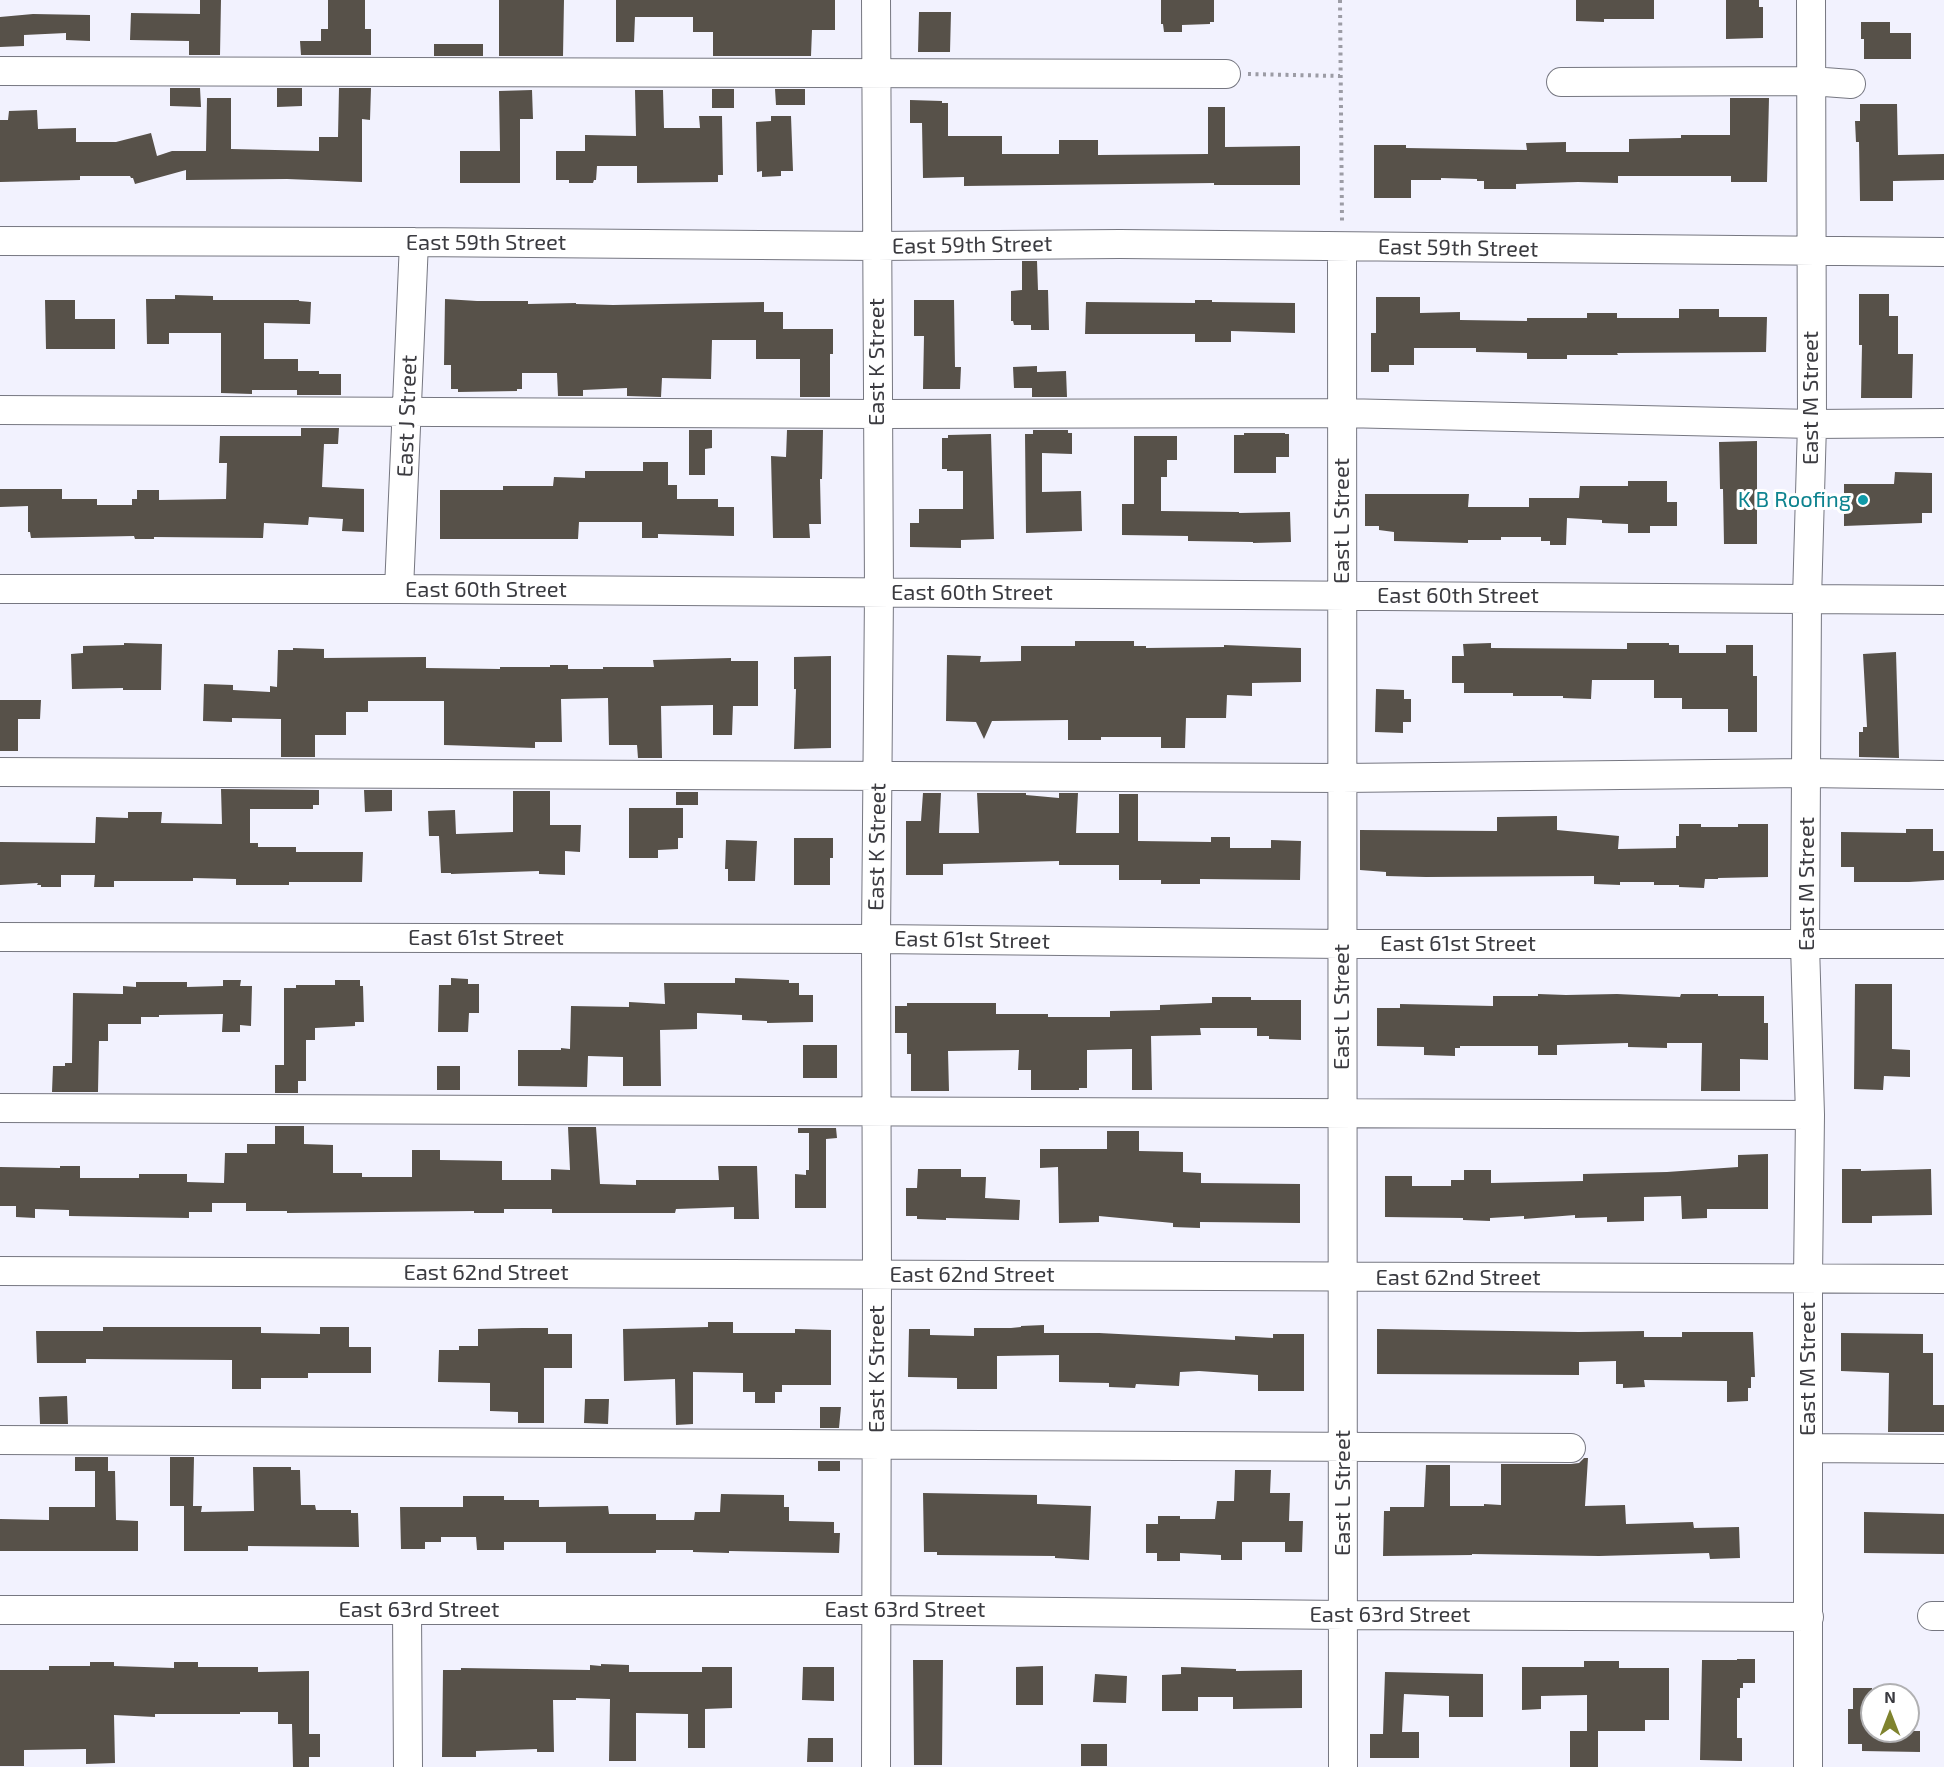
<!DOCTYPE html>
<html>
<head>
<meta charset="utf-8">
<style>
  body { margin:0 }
  #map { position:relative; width:1944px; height:1767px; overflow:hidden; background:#f2f2fe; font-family:"Exo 2",sans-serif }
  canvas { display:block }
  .north { position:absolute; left:1860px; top:1683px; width:60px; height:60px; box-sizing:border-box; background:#fff; border:2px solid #b1b1b3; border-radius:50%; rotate:0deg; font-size:16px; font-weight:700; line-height:24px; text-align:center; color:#3b3b40 }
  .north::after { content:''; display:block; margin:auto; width:21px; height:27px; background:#7f832e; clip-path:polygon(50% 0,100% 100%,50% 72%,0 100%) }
</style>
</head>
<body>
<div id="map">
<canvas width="1944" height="1767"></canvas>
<div class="north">N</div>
</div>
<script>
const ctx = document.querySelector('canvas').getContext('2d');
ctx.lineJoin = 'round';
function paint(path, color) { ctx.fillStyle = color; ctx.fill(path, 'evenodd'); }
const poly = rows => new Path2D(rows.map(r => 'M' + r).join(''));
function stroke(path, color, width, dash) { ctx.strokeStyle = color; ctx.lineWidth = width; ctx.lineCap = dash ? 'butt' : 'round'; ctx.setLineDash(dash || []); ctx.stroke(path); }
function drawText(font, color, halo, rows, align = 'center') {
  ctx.font = font + ' "Exo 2",sans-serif'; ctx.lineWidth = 6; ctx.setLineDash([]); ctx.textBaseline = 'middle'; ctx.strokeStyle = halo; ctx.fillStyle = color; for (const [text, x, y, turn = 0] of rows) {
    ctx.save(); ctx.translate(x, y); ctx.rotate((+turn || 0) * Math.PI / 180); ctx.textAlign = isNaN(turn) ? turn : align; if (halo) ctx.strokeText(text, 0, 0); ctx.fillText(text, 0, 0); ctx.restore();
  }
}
paint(poly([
  [200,0,221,0,220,55,189,55,189,41,130,40,131,13,200,14],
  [328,0,365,0,365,29,371,29,371,55,301,55,300,41,321,41,321,29,328,29],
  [499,0,564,0,563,56,499,56],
  [616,0,835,0,835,30,812,30,811,56,713,56,713,32,693,32,693,17,635,17,634,42,616,42],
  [1161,0,1214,0,1214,22,1210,22,1210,24,1182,25,1182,32,1164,32,1163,24,1161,24],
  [1576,0,1654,0,1654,19,1604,19,1604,22,1576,21],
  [1726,0,1759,0,1759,7,1763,7,1763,38,1726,39],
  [919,12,951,12,950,52,918,52],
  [33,14,90,15,90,41,66,40,66,33,24,35,24,46,0,47,0,17],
  [1861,22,1890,22,1890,33,1911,33,1911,59,1864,59,1864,39,1861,39],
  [434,44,483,44,483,56,434,56],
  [170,88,200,88,201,107,170,106],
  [277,88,302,88,302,106,277,107],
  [339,88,371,88,370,120,362,119,362,182,287,179,186,180,186,170,135,184,133,178,131,178,130,176,80,176,80,180,0,182,0,120,8,120,9,111,37,110,38,129,76,128,76,142,116,142,151,133,157,156,172,151,206,151,207,98,231,98,231,149,319,151,319,137,338,137],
  [712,89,734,89,734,108,712,108],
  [775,89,805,89,805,105,776,105],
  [532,90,533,119,520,119,520,183,460,183,460,151,500,151,499,91],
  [635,90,663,90,664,128,700,128,699,116,722,116,723,175,718,175,718,182,637,183,637,166,597,166,596,180,594,180,593,183,569,183,569,180,556,180,556,151,585,151,585,135,636,136],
  [1730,98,1769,98,1767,182,1731,182,1731,176,1618,176,1618,183,1578,182,1516,184,1516,189,1484,189,1484,181,1477,181,1477,179,1441,178,1441,180,1411,180,1411,198,1374,198,1374,145,1406,145,1406,148,1527,150,1526,143,1566,142,1566,152,1629,152,1629,139,1681,138,1681,135,1730,135],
  [910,100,942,101,942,103,948,103,948,136,1002,136,1002,154,1059,154,1059,140,1098,140,1098,155,1208,154,1208,107,1225,107,1225,147,1300,146,1300,185,1214,185,1214,183,964,186,964,177,923,178,922,123,910,123],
  [1860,104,1897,104,1898,155,1944,154,1944,180,1893,181,1893,201,1860,201,1859,142,1856,142,1855,121,1860,121],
  [771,116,791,116,793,171,781,171,781,176,762,177,762,171,757,172,756,122,771,121],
  [1022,261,1037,261,1038,290,1048,290,1049,330,1031,330,1031,325,1014,325,1013,321,1011,321,1011,291,1022,290],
  [1859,294,1889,294,1889,316,1898,316,1898,354,1913,354,1912,398,1861,398,1862,345,1859,345],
  [175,295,213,296,213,300,299,300,299,301,311,302,310,324,264,323,264,359,298,359,298,371,319,371,319,374,341,374,341,395,297,395,297,390,252,390,252,394,221,393,221,333,169,333,169,344,147,344,146,299,175,299],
  [1376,297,1420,297,1420,313,1460,312,1460,320,1527,321,1527,318,1587,318,1587,313,1617,313,1617,318,1679,318,1679,309,1719,309,1719,317,1767,317,1766,352,1617,353,1618,355,1567,355,1567,359,1527,359,1527,353,1476,352,1476,348,1414,348,1414,365,1389,365,1389,372,1371,372,1371,333,1376,333],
  [445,299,477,301,528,301,528,304,576,303,576,304,613,305,764,302,764,312,783,312,783,329,833,329,833,354,830,354,830,397,800,397,800,359,756,359,756,340,712,340,711,379,662,378,661,397,627,396,627,388,583,390,583,396,558,396,557,373,522,373,522,389,517,389,517,391,458,392,458,389,451,389,451,365,444,365],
  [45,300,75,300,75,319,115,319,115,349,46,349],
  [914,300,954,300,955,367,961,367,960,389,923,389,924,336,914,336],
  [1195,300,1212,300,1212,302,1295,303,1295,333,1231,331,1231,342,1195,342,1195,334,1085,334,1086,302,1195,303],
  [1037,366,1037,372,1066,371,1067,397,1032,397,1032,388,1014,388,1013,367],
  [301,428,341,428,339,428,338,444,324,444,322,487,364,489,364,532,342,531,343,519,309,517,308,525,264,523,263,538,154,537,154,539,135,539,134,536,31,538,30,532,28,532,28,506,0,507,0,489,62,489,62,499,97,499,97,505,132,505,132,499,137,499,137,490,159,490,159,500,226,499,227,463,219,463,220,436,301,436],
  [689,430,712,430,712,448,705,449,705,475,689,475],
  [787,430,823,430,822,479,820,479,821,524,809,524,810,538,773,538,771,456,786,457],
  [1033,430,1068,430,1068,433,1072,433,1072,454,1042,453,1042,492,1081,491,1082,531,1026,533,1025,434,1033,434],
  [1244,433,1285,433,1285,434,1289,434,1289,457,1276,457,1276,473,1234,473,1234,435,1244,435],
  [991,434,994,539,961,540,961,548,910,547,910,523,919,523,919,509,963,509,963,471,947,471,947,469,942,469,942,438,948,438,948,435],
  [1134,436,1177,436,1177,460,1167,460,1167,477,1161,477,1161,511,1239,512,1239,513,1290,512,1291,542,1253,543,1253,542,1188,541,1188,536,1122,535,1122,504,1134,504],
  [1757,441,1757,544,1724,544,1723,489,1720,489,1719,442],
  [643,462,668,462,668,485,677,485,677,499,718,499,718,507,734,507,734,536,658,534,658,538,642,538,642,522,579,522,578,539,440,539,440,490,503,490,503,486,553,486,554,477,585,478,585,471,643,471],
  [1895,472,1932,473,1932,513,1922,513,1922,523,1844,526,1844,484,1894,484],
  [1628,481,1667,481,1667,502,1677,502,1677,526,1650,526,1650,533,1628,533,1628,524,1602,523,1602,520,1567,518,1566,545,1550,545,1550,541,1541,541,1541,537,1501,537,1501,540,1468,540,1468,543,1394,541,1394,532,1379,530,1379,526,1365,526,1365,494,1469,494,1468,507,1529,507,1529,498,1579,498,1580,486,1628,486],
  [1075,641,1134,641,1134,646,1146,646,1146,648,1224,647,1224,645,1301,648,1301,682,1252,683,1252,696,1227,695,1226,718,1186,718,1185,748,1161,748,1161,737,1101,737,1101,740,1068,740,1068,720,992,721,984,739,976,722,946,721,947,655,981,656,980,662,1021,661,1021,646,1075,646],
  [124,643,162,644,161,690,123,690,123,688,72,689,71,654,83,653,83,646,124,645],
  [1491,643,1491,648,1627,649,1627,643,1669,643,1669,645,1679,645,1679,653,1726,653,1726,645,1753,645,1753,676,1757,676,1757,732,1728,732,1728,709,1682,709,1682,698,1654,698,1654,680,1592,680,1591,699,1563,698,1563,696,1513,696,1513,693,1464,693,1464,683,1452,683,1452,656,1464,656,1463,644],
  [293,648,324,649,324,658,426,657,426,668,500,669,500,667,550,667,550,665,568,665,568,669,603,669,603,667,654,667,653,660,731,658,731,661,758,661,758,706,733,706,732,735,713,735,713,705,661,706,662,758,638,758,637,745,609,745,608,698,561,699,562,742,535,742,535,748,444,745,444,701,368,701,368,712,346,712,346,735,315,735,315,757,281,757,281,719,232,718,232,722,203,721,204,684,233,685,233,690,270,692,270,686,277,687,278,650,293,650],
  [1896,652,1899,758,1859,757,1859,732,1863,732,1863,727,1867,727,1863,654],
  [831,656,831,748,794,749,796,689,794,689,794,657],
  [1376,689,1404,690,1404,699,1411,699,1411,722,1403,722,1403,733,1375,732],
  [0,700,41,700,40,719,18,719,18,751,0,751],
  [221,789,319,790,319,805,313,805,313,809,250,809,250,843,258,843,258,847,296,847,296,852,363,852,362,882,289,882,289,885,236,885,236,879,193,878,193,881,114,881,114,887,94,887,95,875,61,875,61,887,41,887,41,885,37,885,38,883,0,885,0,842,95,843,96,817,128,818,128,812,162,812,161,823,222,824],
  [364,790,392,790,392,811,365,812],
  [513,791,550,791,550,825,581,825,580,852,565,851,565,875,539,874,539,871,451,874,451,873,441,873,439,836,429,836,428,811,455,810,456,834,513,832],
  [676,792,698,792,698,805,676,805],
  [923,793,941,793,939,833,979,833,977,793,1026,793,1026,795,1059,798,1059,793,1078,793,1076,833,1119,833,1119,794,1138,794,1138,841,1211,842,1211,837,1230,837,1230,848,1271,848,1271,840,1301,841,1300,880,1200,879,1200,884,1161,884,1161,880,1119,880,1119,865,1059,865,1059,861,943,864,943,875,906,875,906,821,921,821],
  [629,808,683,808,683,838,678,838,678,849,658,850,658,858,629,858],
  [1557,816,1557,830,1619,836,1618,849,1676,848,1676,836,1679,836,1679,824,1701,824,1701,827,1738,827,1738,824,1768,824,1768,877,1718,878,1718,879,1705,879,1704,888,1679,887,1679,885,1654,885,1654,882,1620,882,1620,885,1594,884,1594,876,1426,877,1386,876,1386,872,1360,870,1360,830,1497,831,1497,817],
  [1906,829,1933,829,1933,851,1944,851,1944,880,1909,882,1854,882,1854,867,1841,867,1841,832,1906,833],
  [794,838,833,838,833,858,830,858,830,885,794,885],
  [726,840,757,841,755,881,728,881,728,869,725,869],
  [451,978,468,979,468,984,479,984,479,1013,469,1013,468,1032,438,1032,439,985,451,985],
  [735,978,789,980,789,983,799,983,799,995,813,995,813,1022,767,1023,767,1021,742,1020,742,1015,697,1013,697,1029,660,1030,661,1086,623,1086,623,1057,588,1056,587,1087,518,1086,518,1050,561,1050,561,1048,570,1049,571,1006,629,1007,629,1002,665,1004,664,983,735,983],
  [223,980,241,980,240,986,252,986,251,1026,240,1025,240,1032,222,1032,223,1014,159,1015,159,1017,141,1017,141,1024,108,1024,108,1041,99,1041,98,1092,52,1092,53,1066,65,1066,65,1063,72,1063,73,993,123,994,123,986,136,987,136,982,187,982,187,987,223,986],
  [335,980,360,980,360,986,363,986,364,1022,355,1022,355,1026,315,1028,315,1040,306,1040,306,1081,298,1081,298,1093,275,1093,275,1065,284,1065,284,988,296,988,296,985,335,985],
  [1855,984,1892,984,1892,1049,1910,1050,1910,1077,1884,1076,1883,1090,1854,1089],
  [1538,994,1566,995,1617,994,1680,997,1681,994,1718,994,1718,996,1764,996,1764,1023,1768,1023,1768,1060,1740,1059,1740,1091,1701,1091,1702,1043,1667,1043,1667,1048,1628,1047,1628,1043,1557,1045,1557,1055,1538,1055,1538,1046,1460,1046,1460,1048,1455,1048,1455,1056,1424,1055,1424,1047,1377,1046,1377,1008,1400,1008,1400,1004,1493,1006,1493,996,1538,996],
  [1212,997,1251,997,1251,1000,1301,1000,1301,1040,1269,1039,1269,1036,1257,1036,1257,1028,1200,1028,1201,1035,1151,1036,1152,1090,1132,1090,1132,1049,1087,1050,1087,1088,1079,1088,1079,1090,1031,1090,1031,1070,1018,1070,1019,1050,948,1051,949,1091,911,1091,911,1054,907,1054,907,1033,895,1033,895,1006,907,1006,907,1003,996,1003,996,1014,1048,1014,1048,1017,1110,1017,1110,1011,1160,1010,1160,1005,1212,1003],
  [803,1045,837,1045,837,1078,803,1078],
  [437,1066,460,1066,460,1090,437,1090],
  [275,1126,304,1126,304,1144,333,1145,333,1173,362,1173,362,1177,412,1177,412,1150,440,1150,440,1160,502,1161,502,1180,551,1180,551,1169,570,1170,568,1127,596,1127,600,1184,636,1185,636,1180,719,1180,718,1166,757,1166,759,1219,734,1219,734,1207,676,1209,675,1213,552,1213,552,1209,504,1209,504,1213,474,1213,474,1211,287,1213,287,1211,246,1211,246,1203,212,1203,212,1212,189,1212,189,1218,69,1216,69,1210,35,1209,35,1218,16,1217,16,1206,0,1206,0,1167,60,1168,60,1166,80,1166,80,1178,139,1178,139,1174,187,1174,187,1182,224,1183,225,1153,247,1153,247,1144,275,1144],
  [798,1128,836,1128,837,1138,826,1139,826,1208,795,1208,795,1174,806,1175,806,1170,809,1170,809,1133,798,1133],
  [1107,1131,1139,1131,1139,1151,1183,1152,1183,1172,1201,1173,1201,1183,1300,1184,1300,1223,1200,1222,1200,1228,1173,1227,1173,1223,1099,1216,1099,1222,1059,1223,1058,1167,1040,1168,1040,1149,1107,1149],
  [1768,1154,1768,1209,1707,1209,1707,1218,1682,1219,1681,1196,1644,1197,1644,1221,1607,1222,1607,1217,1575,1218,1575,1215,1524,1219,1524,1216,1490,1218,1490,1221,1463,1220,1463,1218,1385,1217,1385,1176,1412,1176,1412,1186,1451,1186,1451,1180,1464,1180,1464,1170,1491,1170,1491,1183,1583,1181,1583,1174,1667,1172,1738,1167,1738,1155],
  [918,1169,961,1169,961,1177,986,1177,985,1198,1020,1200,1019,1220,946,1218,946,1220,917,1219,917,1216,906,1216,906,1188,917,1188],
  [1842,1169,1861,1169,1861,1171,1931,1169,1932,1215,1872,1216,1872,1223,1842,1223],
  [708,1322,733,1322,733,1333,795,1333,795,1329,831,1330,831,1385,782,1385,782,1392,775,1392,775,1403,755,1403,755,1392,743,1392,743,1373,693,1372,693,1424,676,1425,675,1379,624,1381,623,1329,708,1327],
  [1044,1325,1044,1333,1099,1333,1235,1340,1235,1336,1273,1338,1273,1334,1304,1334,1304,1391,1258,1391,1258,1375,1199,1371,1180,1372,1179,1386,1136,1384,1135,1388,1109,1387,1109,1383,1059,1382,1059,1355,997,1356,997,1389,957,1389,957,1378,908,1377,909,1329,930,1329,930,1335,974,1336,974,1328,1011,1328,1021,1327,1021,1326],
  [103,1327,261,1327,261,1333,320,1334,320,1327,349,1327,349,1347,371,1347,371,1373,308,1373,308,1378,261,1378,261,1389,232,1389,232,1360,86,1359,86,1363,37,1363,36,1331,103,1331],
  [522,1328,548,1328,548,1334,572,1334,572,1368,544,1368,544,1423,518,1423,518,1412,490,1411,490,1383,438,1382,439,1350,459,1350,459,1346,478,1346,478,1329],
  [1377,1329,1579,1332,1644,1331,1644,1337,1682,1337,1682,1332,1753,1332,1755,1377,1751,1377,1751,1388,1748,1388,1748,1401,1727,1402,1727,1381,1644,1380,1645,1387,1623,1388,1623,1384,1616,1384,1616,1361,1579,1362,1579,1375,1377,1374],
  [1841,1333,1923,1334,1923,1353,1933,1353,1933,1405,1944,1405,1944,1432,1888,1432,1889,1373,1841,1371],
  [67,1396,68,1424,40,1424,39,1397],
  [585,1399,609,1399,608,1424,584,1423],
  [820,1407,841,1407,839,1428,820,1428],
  [75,1457,108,1457,108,1471,115,1471,116,1520,138,1521,138,1551,0,1551,0,1519,49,1520,49,1507,95,1507,95,1471,75,1471],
  [170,1457,194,1457,193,1506,202,1506,201,1512,254,1511,253,1467,291,1467,291,1470,300,1470,301,1505,315,1505,316,1510,351,1510,351,1513,358,1513,359,1547,248,1546,248,1551,184,1551,184,1506,170,1506],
  [1584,1458,1588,1458,1585,1506,1625,1505,1626,1524,1693,1522,1694,1528,1739,1527,1740,1558,1710,1559,1709,1553,1599,1556,1472,1554,1472,1555,1383,1556,1384,1511,1390,1511,1390,1507,1424,1507,1426,1465,1450,1465,1450,1506,1484,1506,1484,1504,1501,1505,1501,1464,1571,1464,1579,1463],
  [818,1461,840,1461,840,1471,818,1471],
  [1235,1470,1271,1470,1270,1493,1290,1493,1289,1521,1303,1521,1302,1552,1285,1552,1285,1542,1242,1542,1242,1560,1221,1560,1221,1555,1180,1553,1180,1561,1157,1561,1157,1553,1146,1553,1146,1524,1158,1524,1158,1516,1180,1516,1180,1519,1215,1519,1217,1501,1234,1501],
  [923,1493,1037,1495,1037,1504,1091,1506,1089,1560,1055,1558,1055,1556,937,1555,937,1552,924,1552],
  [721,1494,784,1495,784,1507,789,1507,789,1521,834,1522,834,1533,840,1533,839,1553,729,1551,729,1553,693,1552,693,1550,656,1550,656,1553,566,1553,566,1542,504,1542,504,1550,477,1550,476,1537,441,1537,441,1542,425,1542,425,1549,401,1549,400,1507,463,1507,463,1496,504,1496,504,1500,539,1500,539,1507,608,1506,609,1514,656,1514,656,1520,694,1520,695,1512,720,1512],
  [1864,1512,1944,1514,1944,1554,1864,1553],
  [1737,1659,1755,1659,1755,1683,1743,1683,1743,1688,1740,1688,1740,1698,1737,1698,1737,1738,1742,1738,1742,1761,1700,1760,1702,1660,1737,1660],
  [913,1660,943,1660,942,1765,914,1765],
  [1584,1661,1619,1661,1619,1668,1669,1668,1669,1720,1645,1720,1645,1731,1587,1731,1587,1695,1541,1696,1541,1709,1522,1710,1522,1667,1584,1667],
  [90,1662,114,1662,114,1666,174,1668,174,1662,198,1662,198,1667,258,1667,258,1672,309,1671,309,1734,320,1734,320,1757,309,1757,309,1767,293,1767,292,1724,278,1724,278,1712,240,1712,240,1714,155,1714,155,1717,114,1715,115,1763,86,1764,86,1749,24,1750,24,1766,0,1766,0,1670,49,1670,49,1666,90,1666],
  [601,1664,629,1665,629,1672,702,1672,702,1667,732,1667,732,1708,705,1709,705,1748,688,1748,688,1714,636,1713,636,1761,609,1761,610,1699,576,1698,576,1700,553,1700,554,1752,537,1752,537,1749,476,1751,476,1757,442,1757,443,1670,461,1670,461,1668,590,1670,590,1665,601,1666],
  [1043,1666,1043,1705,1016,1705,1016,1667],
  [803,1667,834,1667,834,1701,802,1700],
  [1181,1667,1236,1669,1236,1671,1302,1670,1302,1708,1233,1709,1233,1697,1198,1697,1198,1711,1162,1711,1162,1675,1181,1674],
  [1385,1672,1483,1674,1483,1717,1449,1717,1449,1696,1404,1694,1402,1732,1419,1732,1419,1758,1370,1758,1370,1734,1383,1734],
  [1095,1674,1127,1676,1126,1703,1093,1702],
  [1853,1688,1872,1688,1872,1731,1920,1731,1920,1752,1862,1751,1862,1744,1848,1744,1848,1709,1853,1709],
  [1570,1731,1598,1731,1598,1767,1570,1767],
  [808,1738,833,1738,833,1762,807,1762],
  [1081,1744,1107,1744,1107,1766,1081,1766]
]), '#575149');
const minor = poly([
  [876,0,879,592,876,939,877,1274,876,1767],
  [0,71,1226,74],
  [1561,82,1811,81,1851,84],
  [0,241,414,242,876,246,1120,244,1944,252],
  [1342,247,1343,1767],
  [0,410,878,414,1342,413,1812,424,1944,423],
  [0,589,399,589,1944,600],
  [399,589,414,242],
  [0,772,1342,778,1807,773,1944,775],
  [0,937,876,939,1342,944,1944,944],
  [0,1108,1810,1115],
  [0,1271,1944,1279],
  [0,1440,1571,1448],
  [1809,1448,1944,1449],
  [0,1610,876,1610,1344,1615,1809,1617],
  [407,1610,408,1767],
  [1932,1616,1944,1616],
  [1808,1767,1808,1278,1810,1115,1805,945,1807,599,1812,424,1811,0]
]);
stroke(minor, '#767781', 30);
stroke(poly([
  [1340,0,1342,221],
  [1248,74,1340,76]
]), '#9c9ca5', 4, [3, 4.5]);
stroke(minor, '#fff', 28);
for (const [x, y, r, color] of [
  [1863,500,6,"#0f9aa8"]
]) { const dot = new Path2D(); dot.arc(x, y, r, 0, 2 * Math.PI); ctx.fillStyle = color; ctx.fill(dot); stroke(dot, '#fff', 2); }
drawText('22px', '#3b3b40', '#fff', [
  ["East 59th Street",486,243],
  ["East 59th Street",972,245,-1],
  ["East 59th Street",1458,248,1],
  ["East K Street",877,362,-90],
  ["East M Street",1811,398,-90],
  ["East J Street",407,416,-88],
  ["East L Street",1342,521,-90],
  ["East 60th Street",486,590],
  ["East 60th Street",972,593],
  ["East 60th Street",1458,596],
  ["East K Street",877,847,-89],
  ["East M Street",1807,884,-90],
  ["East 61st Street",486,938],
  ["East 61st Street",972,940,1],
  ["East 61st Street",1458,944],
  ["East L Street",1342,1007,-90],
  ["East 62nd Street",486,1273],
  ["East 62nd Street",972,1275],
  ["East 62nd Street",1458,1278],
  ["East K Street",877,1369,-90],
  ["East M Street",1808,1369,-90],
  ["East L Street",1343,1493,-90],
  ["East 63rd Street",419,1610],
  ["East 63rd Street",905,1610],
  ["East 63rd Street",1390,1615]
]);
drawText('22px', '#0d838f', '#fff', [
  ["K B Roofing",1851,500]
], 'right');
</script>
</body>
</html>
